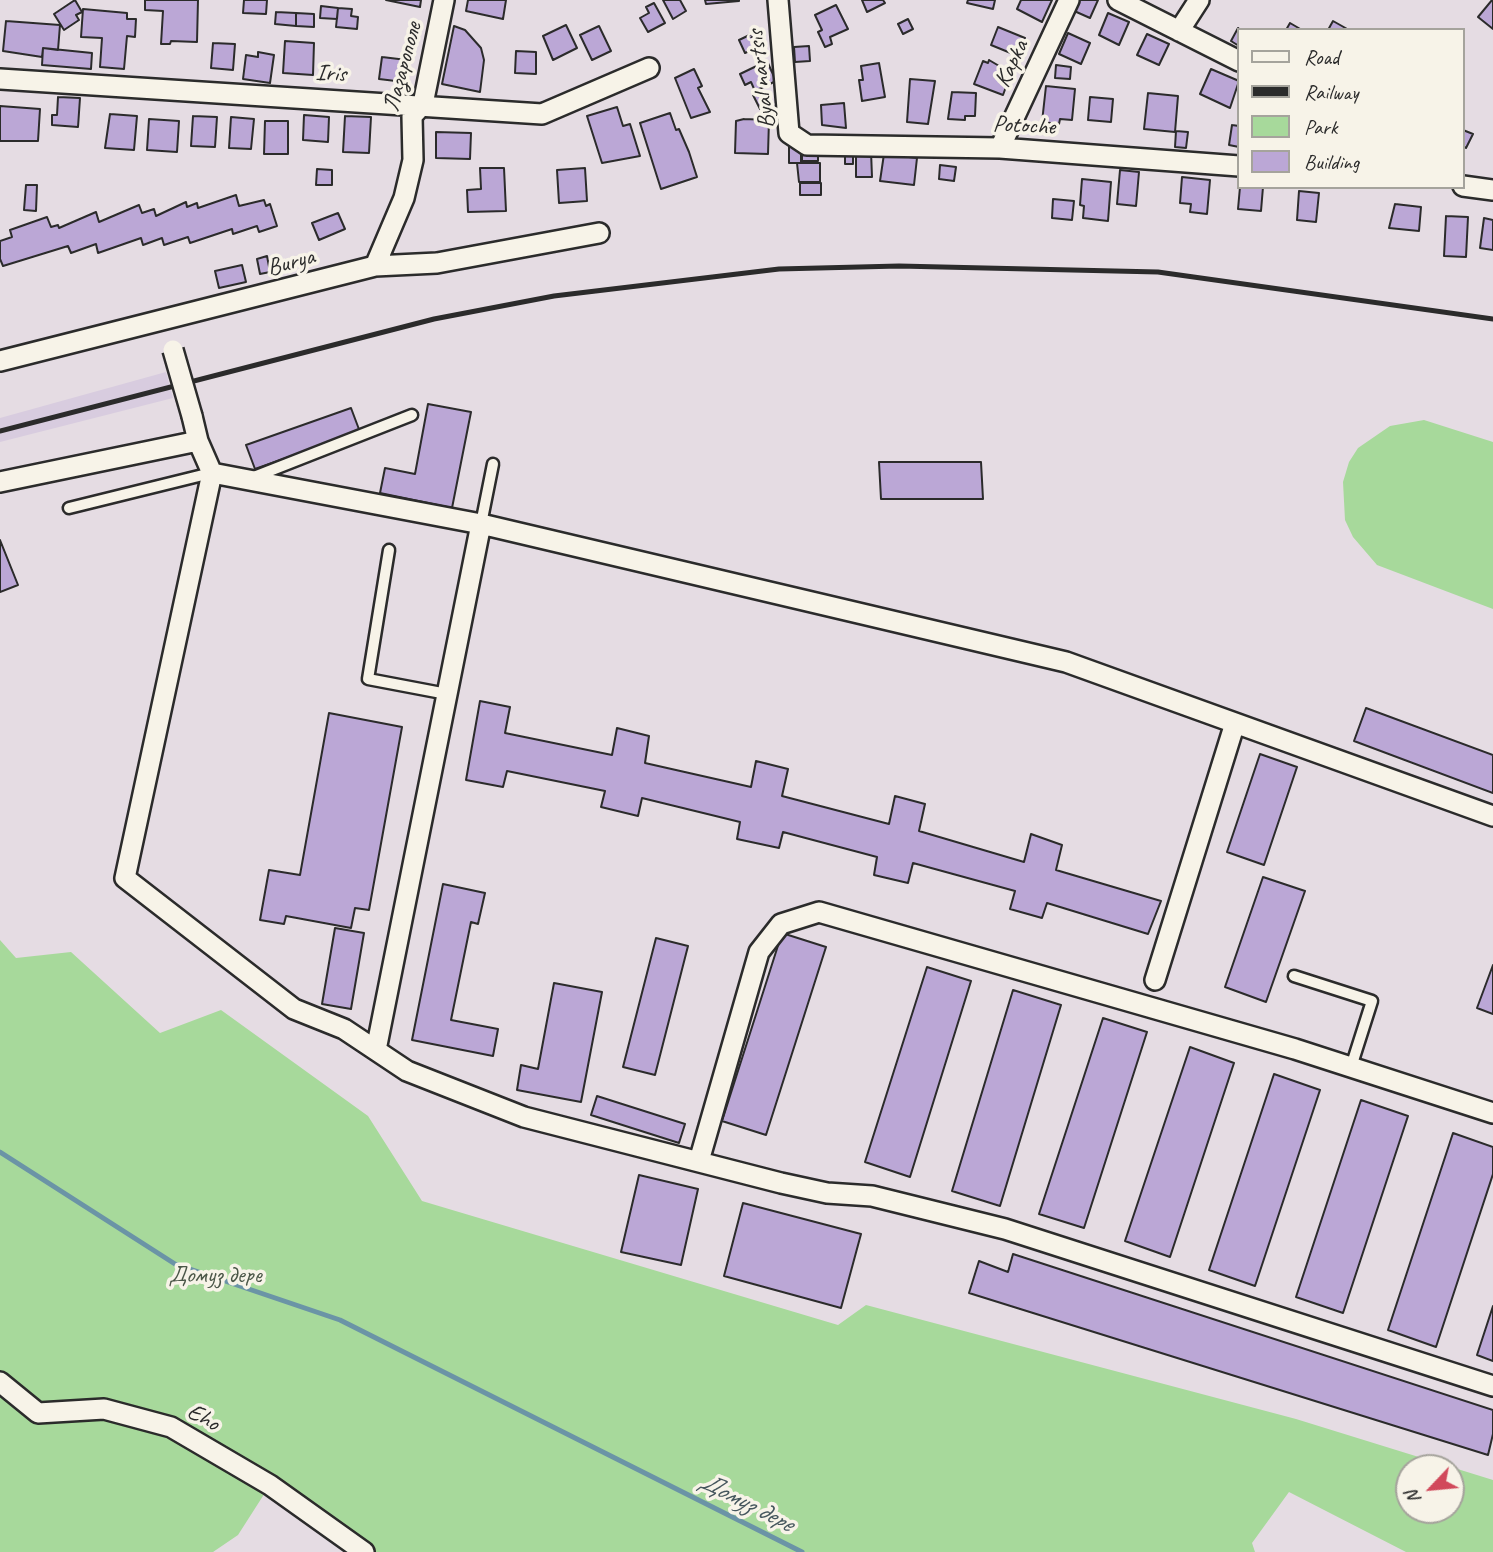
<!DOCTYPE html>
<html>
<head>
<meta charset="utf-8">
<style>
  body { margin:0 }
  #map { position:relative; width:1493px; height:1552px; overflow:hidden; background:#e5dce3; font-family:Caveat,sans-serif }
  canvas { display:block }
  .legend { position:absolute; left:1237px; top:28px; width:228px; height:161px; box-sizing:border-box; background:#f7f3e8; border:2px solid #a5a39c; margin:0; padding:9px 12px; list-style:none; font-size:21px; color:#2b2b2b }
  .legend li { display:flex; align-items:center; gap:14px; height:35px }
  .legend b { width:35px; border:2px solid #a5a39c }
  .north { position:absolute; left:1395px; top:1454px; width:70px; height:70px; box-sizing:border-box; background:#f7f3e8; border:2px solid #a5a39c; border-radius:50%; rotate:244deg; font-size:19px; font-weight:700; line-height:28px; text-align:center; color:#2b2b2b }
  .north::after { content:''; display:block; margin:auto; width:24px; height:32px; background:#d1495b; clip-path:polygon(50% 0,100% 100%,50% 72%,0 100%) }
</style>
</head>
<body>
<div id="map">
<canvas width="1493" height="1552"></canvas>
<ul class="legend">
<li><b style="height:9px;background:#f7f3e8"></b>Road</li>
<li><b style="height:9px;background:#2b2b2b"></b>Railway</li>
<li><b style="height:19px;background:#a7d99b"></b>Park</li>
<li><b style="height:19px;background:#bba7d6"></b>Building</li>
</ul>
<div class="north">N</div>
</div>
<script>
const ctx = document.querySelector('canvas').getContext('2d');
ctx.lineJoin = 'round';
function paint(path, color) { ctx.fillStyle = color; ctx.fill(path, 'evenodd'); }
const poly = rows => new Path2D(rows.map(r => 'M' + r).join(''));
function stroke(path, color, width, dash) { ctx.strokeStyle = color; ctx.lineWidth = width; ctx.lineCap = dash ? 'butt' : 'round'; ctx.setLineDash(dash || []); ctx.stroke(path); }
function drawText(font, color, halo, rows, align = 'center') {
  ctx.font = font + ' Caveat,sans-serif'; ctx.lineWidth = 7; ctx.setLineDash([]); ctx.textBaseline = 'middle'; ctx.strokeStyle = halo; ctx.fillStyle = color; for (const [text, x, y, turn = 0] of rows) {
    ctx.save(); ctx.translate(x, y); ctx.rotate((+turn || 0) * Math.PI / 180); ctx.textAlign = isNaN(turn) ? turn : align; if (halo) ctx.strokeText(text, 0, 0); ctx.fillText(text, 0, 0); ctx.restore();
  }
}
paint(poly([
  [166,372,173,398,0,442,0,418]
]), '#d8ccdf');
paint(poly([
  [1424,420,1493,442,1493,609,1377,565,1353,537,1345,520,1343,482,1349,462,1358,448,1390,426],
  [0,940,16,958,71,952,160,1033,221,1010,368,1116,422,1201,838,1325,866,1305,1296,1419,1493,1480,1493,1552,1406,1552,1289,1492,1252,1543,1255,1552,364,1552,270,1485,238,1535,213,1552,0,1552],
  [1409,1468,1451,1468,1451,1510,1409,1510]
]), '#a7d99b');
stroke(poly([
  [0,1152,175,1264,340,1320,802,1552]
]), '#6b94a6', 5);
const building = poly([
  [75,0,82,12,76,15,79,20,64,30,54,14,75,0],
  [145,0,198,0,197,42,171,41,170,44,161,44,163,11,145,10,145,0],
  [244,0,267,0,266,14,243,13,244,0],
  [386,0,421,0,420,7,386,0],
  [468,0,506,0,503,19,466,11,468,0],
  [663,0,680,0,686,11,673,19,663,0],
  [705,0,739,0,739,1,706,4,705,0],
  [862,0,883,0,885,3,867,12,862,0],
  [968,0,995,0,993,9,967,3,968,0],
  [1021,0,1052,0,1042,22,1017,9,1021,0],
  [1077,0,1098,0,1090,18,1072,10,1077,0],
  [1492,0,1493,0,1493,29,1478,17,1492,0],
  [654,3,665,23,648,32,640,18,649,13,646,7,654,3],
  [836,5,848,29,830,37,832,44,825,47,818,32,822,30,815,15,836,5],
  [321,6,338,8,337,19,320,18,321,6],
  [338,8,352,9,351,16,358,17,357,29,336,27,338,8],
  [83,9,127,13,127,19,136,19,135,37,127,36,124,69,100,67,102,38,81,37,83,9],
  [276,12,296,13,296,26,275,24,276,12],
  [296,13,314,14,314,27,296,26,296,13],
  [1108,13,1129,22,1119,45,1099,35,1108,13],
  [908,19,913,29,903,34,898,24,908,19],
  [6,21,60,25,58,50,43,48,42,57,3,51,6,21],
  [1333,21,1349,30,1328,30,1333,21],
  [1290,23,1302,30,1286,30,1290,23],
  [566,25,577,48,553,60,543,36,566,25],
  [454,26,465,30,481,48,484,60,480,92,442,84,454,26],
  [599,26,611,51,592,60,580,35,599,26],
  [998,27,1025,38,1018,56,991,45,998,27],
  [1238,28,1241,30,1239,46,1231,41,1238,28],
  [758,31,764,44,745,53,739,40,758,31],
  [1068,33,1090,43,1081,64,1059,54,1068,33],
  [1147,34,1169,44,1159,65,1137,55,1147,34],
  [285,41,314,43,313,75,283,73,285,41],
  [213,43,235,44,233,70,211,68,213,43],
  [809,46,810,61,795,62,794,47,809,46],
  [43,48,92,53,91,69,42,65,43,48],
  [516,51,536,52,536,74,515,73,516,51],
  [258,52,274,55,270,83,243,79,246,55,258,57,258,52],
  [382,57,407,60,404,82,379,79,382,57],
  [989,60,1011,73,1003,95,974,84,983,61,988,63,989,60],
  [767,61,776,81,755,91,751,82,745,85,740,74,767,61],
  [879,63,885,97,862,101,859,80,863,80,861,66,879,63],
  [1056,65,1071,67,1070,79,1055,78,1056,65],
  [694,69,702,86,698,88,710,112,691,118,675,78,694,69],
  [1211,69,1239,81,1230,108,1200,94,1211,69],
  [910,79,935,81,928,124,907,122,910,79],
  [1046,86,1075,89,1072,120,1060,119,1059,124,1042,122,1046,86],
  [760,91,767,105,760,109,753,95,760,91],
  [952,92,976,93,975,116,965,116,965,120,948,119,952,92],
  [1148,93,1178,96,1175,132,1144,129,1148,93],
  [58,97,80,98,78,127,52,125,52,115,57,115,58,97],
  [1090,97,1113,99,1111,122,1088,120,1090,97],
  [844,103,846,128,822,125,821,105,844,103],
  [0,106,40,109,38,141,0,141,0,106],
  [617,107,623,126,630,124,640,156,602,163,587,116,617,107],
  [670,113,676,130,679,129,689,152,697,177,661,189,640,123,670,113],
  [110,114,137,116,134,150,105,148,110,114],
  [304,115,329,117,328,142,303,140,304,115],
  [193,116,217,117,215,147,191,146,193,116],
  [345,116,371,117,369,153,343,152,345,116],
  [231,117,254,119,251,149,229,148,231,117],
  [149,119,179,121,177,152,147,150,149,119],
  [744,119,769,120,768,154,735,153,736,121,744,119],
  [265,121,288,121,288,154,264,154,265,121],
  [1232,125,1239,126,1239,147,1229,145,1232,125],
  [1463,130,1473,134,1466,148,1463,146,1463,130],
  [1176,131,1188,132,1186,148,1175,147,1176,131],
  [436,132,471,133,470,159,436,158,436,132],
  [789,145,801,145,801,163,789,163,789,145],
  [856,151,871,151,872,177,856,177,856,151],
  [802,152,818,152,818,161,802,161,802,152],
  [845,152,853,152,853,164,845,164,845,152],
  [884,154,917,158,914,185,880,181,884,154],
  [797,163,820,163,820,182,799,182,797,163],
  [940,165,956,167,954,181,939,179,940,165],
  [480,168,504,168,506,211,468,212,467,190,481,189,480,168],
  [585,168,587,201,559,203,557,170,585,168],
  [317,169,332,170,332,185,316,185,317,169],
  [1120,170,1139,172,1136,206,1117,204,1120,170],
  [1182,177,1210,180,1207,214,1190,212,1191,204,1180,203,1182,177],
  [1082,179,1111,182,1108,221,1083,218,1084,206,1080,205,1082,179],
  [800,183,821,183,821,195,800,195,800,183],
  [26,185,37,185,36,211,24,210,26,185],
  [1240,187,1263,187,1261,211,1238,209,1240,187],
  [1299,191,1319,193,1316,222,1297,220,1299,191],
  [236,195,239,206,264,200,266,206,270,204,277,226,259,232,257,226,233,234,232,229,190,243,188,237,164,245,162,238,143,245,141,238,98,253,96,244,71,253,68,246,3,266,0,259,0,241,12,237,10,230,47,217,51,227,58,225,59,228,96,212,99,222,139,205,142,213,154,209,156,216,186,202,187,207,197,203,198,208,236,195],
  [1053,199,1074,201,1072,220,1052,218,1053,199],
  [1395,204,1421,207,1419,231,1389,228,1395,204],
  [338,213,345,229,319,240,312,223,338,213],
  [1446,216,1468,217,1466,257,1444,256,1446,216],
  [1484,218,1493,220,1493,250,1480,248,1484,218],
  [267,256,270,272,260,274,257,259,267,256],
  [242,265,246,282,219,288,215,271,242,265],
  [428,404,471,412,452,508,380,493,385,468,415,474,428,404],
  [351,408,360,432,255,469,246,445,351,408],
  [879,462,981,462,983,499,881,499,879,462],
  [0,540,18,585,0,592,0,540],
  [480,701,510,707,505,733,612,755,617,728,649,736,645,763,751,787,756,761,788,769,782,796,889,824,895,796,925,804,919,831,1024,862,1031,834,1062,845,1056,870,1161,901,1148,934,1047,903,1042,918,1010,909,1015,891,913,863,908,883,874,875,877,857,783,832,779,848,737,839,740,822,642,798,638,816,601,807,605,791,507,771,503,787,466,780,480,701],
  [1366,708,1493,755,1493,793,1354,741,1366,708],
  [329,713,402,727,369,910,355,908,351,928,286,916,284,924,260,920,269,870,300,875,329,713],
  [1260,754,1297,767,1264,865,1227,852,1260,754],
  [1263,877,1305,891,1266,1002,1225,987,1263,877],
  [443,884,485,893,478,924,471,922,451,1020,498,1029,493,1056,412,1040,443,884],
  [335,928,364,933,351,1009,322,1004,335,928],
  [782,933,826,947,766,1135,722,1121,782,933],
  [656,938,688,946,655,1075,623,1067,656,938],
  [1493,965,1493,1014,1477,1008,1493,965],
  [927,967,971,981,910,1177,865,1162,927,967],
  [554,983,602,992,581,1102,517,1090,521,1065,538,1069,554,983],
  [1013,990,1061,1005,1000,1206,952,1191,1013,990],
  [1103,1018,1147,1032,1084,1228,1039,1214,1103,1018],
  [1190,1047,1234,1063,1170,1257,1125,1241,1190,1047],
  [1274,1074,1320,1090,1255,1286,1209,1270,1274,1074],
  [597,1096,685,1124,679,1143,591,1115,597,1096],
  [1361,1100,1408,1116,1343,1313,1296,1297,1361,1100],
  [1453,1133,1493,1147,1493,1174,1436,1347,1388,1330,1453,1133],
  [639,1175,698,1189,681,1265,621,1252,639,1175],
  [743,1203,861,1234,841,1308,724,1276,743,1203],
  [1013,1254,1493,1410,1493,1434,1488,1455,969,1293,979,1261,1008,1272,1013,1254],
  [1493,1306,1493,1361,1477,1355,1493,1306]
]);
paint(building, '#bba7d6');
stroke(building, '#2b2b2b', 2);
const lane = poly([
  [254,477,412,415],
  [69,508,211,473],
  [481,524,493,464],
  [389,550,368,679,447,694],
  [1294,976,1372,1001,1351,1067]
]);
const street = poly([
  [778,0,789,133,807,145,1000,148,1239,166],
  [1118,0,1239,61],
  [1179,31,1199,0],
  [0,79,542,114,649,68],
  [1000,148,1069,0],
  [1463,186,1493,190],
  [375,266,404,198,413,160,412,116,423,104,444,0],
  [0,361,375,266,437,263,599,233],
  [192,416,198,441,212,473],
  [0,482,198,441],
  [1493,816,1066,662,481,524,212,473,125,878,294,1009,344,1029,407,1071,524,1117,781,1183,827,1193,872,1196,1005,1229,1493,1386],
  [1155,980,1235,723],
  [376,1050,481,524],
  [699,1161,759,952,781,924,819,912,1295,1049,1493,1113],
  [0,1382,38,1413,104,1409,171,1427,270,1485,364,1552]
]);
stroke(lane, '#2b2b2b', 15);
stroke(street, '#2b2b2b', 24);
stroke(lane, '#f7f3e8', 10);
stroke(street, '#f7f3e8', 19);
stroke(poly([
  [0,431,434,319,554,296,779,269,899,266,1158,272,1493,319]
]), '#2b2b2b', 5);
const streetBridge = poly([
  [173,350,192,416]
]);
stroke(streetBridge, '#2b2b2b', 24, []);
stroke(streetBridge, '#f7f3e8', 19);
drawText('24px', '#2b2b2b', '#f7f3e8', [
  ["Kapka",1012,64,-65],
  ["Лазарополе",403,67,-75],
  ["Iris",331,74,3],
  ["Byal nartsis",762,79,-97],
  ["Potoche",1024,126,3],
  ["Burya",291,263,-15],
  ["Eho",203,1418,29]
]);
drawText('24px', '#4a5647', '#f7f3e8', [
  ["Домуз дере",215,1276]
]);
drawText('italic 26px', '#46575e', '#f7f3e8', [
  ["Домуз дере",746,1503,27]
]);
</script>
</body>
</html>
